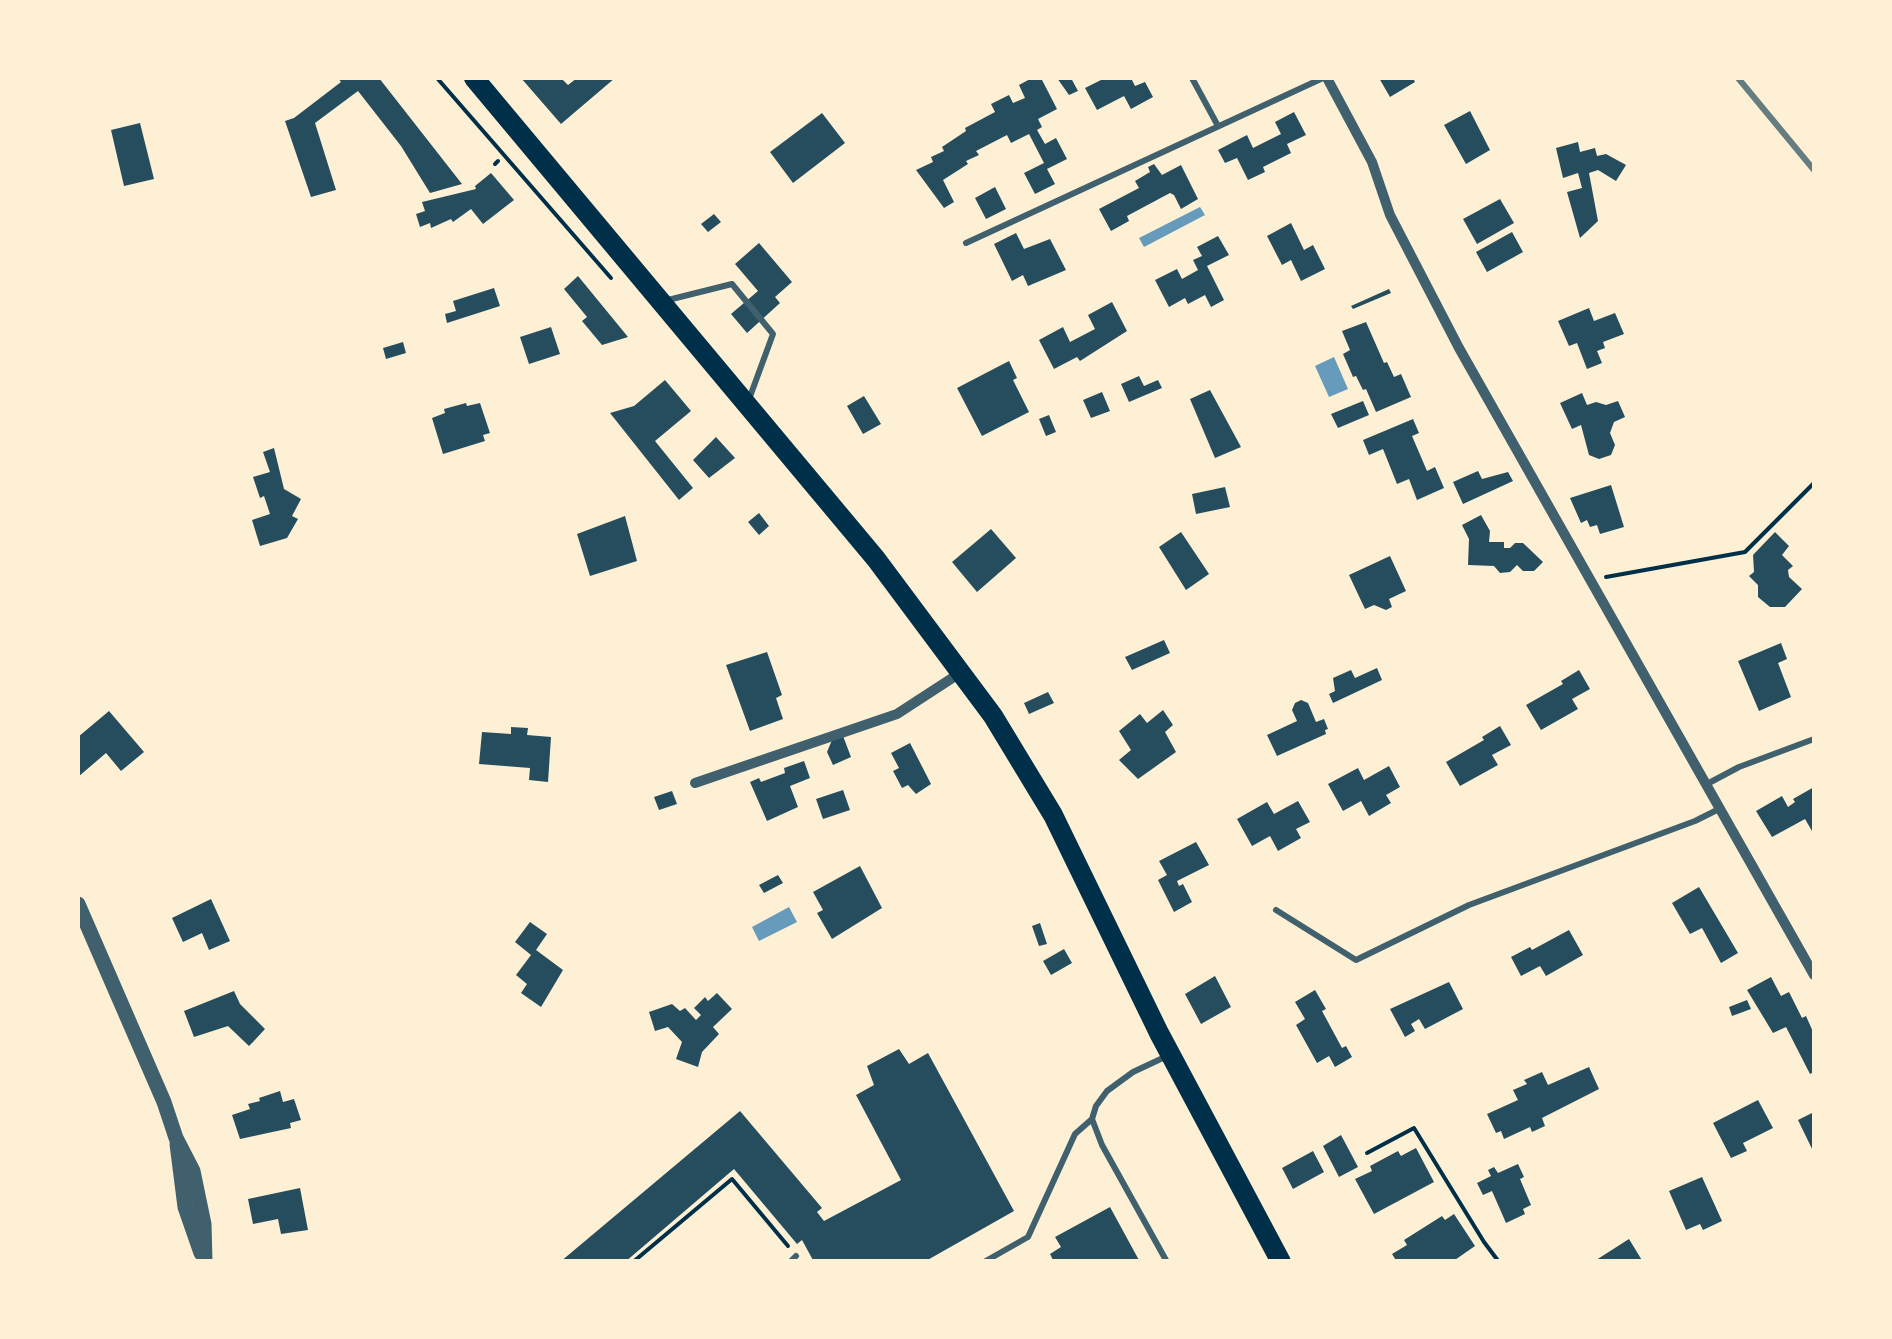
<!DOCTYPE html>
<html>
<head>
<meta charset="utf-8">
<style>
  body { margin:0 }
  #map { position:relative; width:1892px; height:1339px; overflow:hidden; background:#fdf0d5; font-family:"PT Serif",serif }
  canvas { display:block }
  .frame { position:absolute; inset:0; border:80px solid #fdf0d5; pointer-events:none }
</style>
</head>
<body>
<div id="map">
<canvas width="1892" height="1339"></canvas>
<div class="frame"></div>
</div>
<script>
const ctx = document.querySelector('canvas').getContext('2d');
ctx.lineJoin = 'round';
function paint(path, color) { ctx.fillStyle = color; ctx.fill(path, 'evenodd'); }
const poly = rows => new Path2D(rows.map(r => 'M' + r).join(''));
function stroke(path, color, width, dash) { ctx.strokeStyle = color; ctx.lineWidth = width; ctx.lineCap = dash ? 'butt' : 'round'; ctx.setLineDash(dash || []); ctx.stroke(path); }
paint(poly([
  [1200,207,1205,215,1144,247,1139,238],
  [1334,357,1348,389,1329,397,1315,366],
  [789,907,797,922,759,941,752,927]
]), '#669bbc');
paint(poly([
  [338,78,379,78,462,184,430,193,401,146,358,91,315,123,336,190,311,197,285,121,294,118,341,82],
  [521,78,561,78,568,85,577,78,615,78,561,124],
  [1032,78,1041,78,1057,109,1038,119,1042,127,1037,130,1045,144,1056,138,1067,159,1047,169,1055,184,1035,194,1024,173,1044,163,1029,134,1011,143,1007,135,976,151,979,155,966,161,968,164,943,180,954,202,944,208,916,170,933,162,931,157,944,151,942,147,966,131,965,128,995,112,991,104,1009,95,1013,103,1025,98,1019,85],
  [1057,78,1071,78,1078,91,1069,95],
  [1105,78,1131,78,1135,86,1145,82,1153,97,1131,109,1124,96,1097,110,1085,88],
  [1379,78,1413,78,1415,82,1390,97],
  [1470,111,1490,150,1466,164,1444,125],
  [1294,112,1306,135,1287,144,1291,153,1263,167,1265,172,1248,180,1237,158,1225,163,1218,150,1247,135,1253,148,1281,134,1275,122],
  [822,113,845,143,793,183,770,152],
  [140,123,154,179,124,186,111,130],
  [1578,142,1580,152,1595,148,1597,156,1606,154,1626,165,1616,181,1598,170,1589,173,1598,221,1580,238,1567,192,1582,188,1578,173,1563,178,1556,148],
  [1154,164,1162,175,1181,165,1198,199,1181,209,1174,195,1170,193,1127,216,1129,221,1111,231,1099,209,1139,188,1135,181,1150,172,1148,167],
  [491,173,514,200,483,224,471,209,453,222,451,219,431,228,430,223,420,227,416,214,425,211,422,202,476,189,475,186],
  [995,187,1006,209,986,219,975,198],
  [1500,199,1514,223,1477,244,1463,219],
  [714,214,721,222,708,232,701,224],
  [1291,223,1304,250,1313,245,1325,269,1301,281,1291,260,1282,265,1267,236],
  [1512,232,1523,252,1487,272,1476,252],
  [1016,233,1024,249,1050,239,1066,270,1028,286,1023,275,1012,281,994,244],
  [1218,236,1229,255,1207,266,1224,300,1211,307,1205,295,1188,304,1185,298,1169,307,1155,280,1177,269,1182,279,1198,270,1193,260,1202,256,1197,247],
  [759,243,792,282,775,297,780,303,747,333,731,314,758,291,735,264],
  [578,276,628,337,602,345,582,321,587,317,564,289],
  [494,288,500,306,447,323,445,314,456,311,453,301],
  [1389,289,1391,293,1353,309,1351,306],
  [1112,302,1127,331,1080,361,1077,357,1054,369,1039,340,1063,327,1070,342,1095,329,1088,315],
  [1589,308,1594,321,1615,313,1624,334,1603,342,1605,348,1597,351,1602,363,1587,369,1577,343,1569,346,1558,321],
  [1366,322,1384,363,1387,362,1394,377,1401,374,1411,397,1376,412,1366,389,1363,390,1356,376,1353,377,1343,354,1350,350,1342,331],
  [551,327,560,354,529,364,520,337],
  [403,342,406,353,386,359,383,348],
  [1009,361,1017,378,1013,380,1029,412,982,436,957,388],
  [1139,376,1144,386,1158,380,1162,388,1129,402,1121,384],
  [665,380,691,411,655,441,693,488,679,500,610,413,634,406],
  [1210,390,1241,447,1215,458,1190,399],
  [1102,392,1110,411,1091,418,1083,400],
  [1582,393,1587,405,1596,402,1606,405,1618,401,1625,417,1614,422,1610,433,1615,445,1611,455,1599,459,1589,455,1581,425,1572,429,1560,403],
  [864,396,881,424,863,434,847,406],
  [1363,401,1369,415,1338,428,1331,414],
  [466,403,467,406,480,403,490,433,483,435,485,441,443,454,432,418,445,413,444,409],
  [1049,415,1056,432,1046,436,1039,419],
  [1413,419,1419,433,1412,436,1427,471,1435,467,1444,488,1417,500,1409,479,1397,484,1383,449,1369,455,1363,440],
  [716,437,735,458,709,478,693,460],
  [274,448,284,489,301,499,292,516,298,519,287,538,260,546,252,520,270,514,264,496,260,498,253,477,270,472,263,452],
  [1478,471,1482,479,1508,472,1513,481,1463,504,1453,482],
  [1611,485,1624,527,1600,534,1597,525,1590,527,1587,520,1581,523,1570,498],
  [1225,487,1230,507,1196,514,1192,494],
  [759,513,769,526,759,535,748,522],
  [1481,515,1490,531,1489,542,1504,542,1504,548,1510,548,1515,543,1523,543,1543,562,1534,571,1523,571,1517,565,1510,572,1500,573,1494,566,1468,565,1469,539,1462,525],
  [625,516,637,561,590,576,577,534],
  [991,529,1016,558,977,592,952,562],
  [1181,532,1209,574,1186,590,1159,547],
  [1775,532,1789,546,1782,555,1793,566,1788,570,1789,577,1802,589,1785,607,1770,607,1758,597,1758,585,1749,576,1754,572,1753,555],
  [1390,556,1406,591,1389,599,1392,607,1386,610,1374,605,1365,609,1349,575],
  [1164,640,1170,653,1132,670,1125,657],
  [1781,643,1787,659,1778,663,1791,697,1759,711,1738,661],
  [767,652,782,695,776,698,783,719,750,731,726,665],
  [1377,668,1382,680,1333,703,1329,694,1335,691,1333,678,1351,670,1355,678],
  [1579,670,1590,689,1572,699,1578,709,1541,730,1526,705,1563,684,1561,681],
  [1048,692,1054,703,1029,714,1024,703],
  [1301,700,1308,703,1316,722,1324,719,1328,729,1325,730,1326,734,1277,756,1267,735,1297,721,1292,710,1295,703],
  [1163,710,1173,725,1165,732,1176,752,1138,779,1119,760,1131,750,1119,731,1140,714,1147,723],
  [109,711,144,752,121,771,106,753,78,777,78,737],
  [1500,726,1511,745,1492,755,1498,765,1460,786,1446,762,1484,740,1482,737],
  [511,727,528,728,527,735,551,737,548,782,529,780,530,768,479,764,482,732,511,734],
  [843,736,851,757,833,765,827,752,832,740],
  [910,743,931,784,916,794,908,785,902,788,893,771,899,768,891,753],
  [804,761,810,778,790,786,798,807,767,821,750,782,759,778,761,782,785,773,784,768],
  [1389,766,1400,787,1386,795,1391,803,1369,816,1361,801,1343,811,1328,784,1358,768,1364,780],
  [1814,787,1814,829,1812,831,1805,819,1772,837,1756,811,1782,796,1788,807,1795,802,1793,799],
  [843,790,850,810,823,819,816,799],
  [672,791,677,804,659,810,654,797],
  [1298,801,1310,822,1296,829,1301,838,1278,851,1270,836,1252,846,1237,819,1267,802,1274,814],
  [1196,842,1209,865,1177,881,1179,886,1183,884,1192,902,1174,912,1158,880,1167,875,1159,861],
  [860,866,882,908,832,939,817,913,823,910,813,892],
  [778,875,783,883,764,893,759,885],
  [1699,887,1738,953,1721,963,1702,928,1690,934,1672,903],
  [211,899,230,941,209,950,202,933,183,942,172,918],
  [530,922,547,934,536,950,563,970,541,1007,521,993,527,984,516,975,531,955,515,942],
  [1040,923,1047,944,1039,946,1032,926],
  [1569,930,1583,955,1546,976,1540,966,1521,976,1511,957,1530,947,1532,950],
  [1064,949,1072,963,1051,975,1043,961],
  [1215,976,1231,1007,1201,1024,1185,994],
  [1771,977,1781,996,1789,992,1802,1018,1806,1016,1814,1034,1814,1072,1810,1074,1786,1027,1773,1033,1747,990],
  [1449,982,1463,1009,1425,1029,1419,1019,1411,1024,1415,1031,1405,1037,1390,1009],
  [1315,990,1326,1009,1322,1011,1342,1048,1346,1046,1352,1057,1335,1067,1329,1056,1317,1063,1296,1025,1305,1019,1295,1002],
  [234,991,240,1004,265,1029,253,1042,249,1046,228,1026,194,1037,184,1011],
  [717,993,732,1009,713,1027,719,1034,702,1052,698,1067,676,1059,682,1042,668,1027,655,1031,649,1012,672,1004,680,1011,685,1008,696,1020,701,1015,694,1008,705,997,708,1001],
  [1747,1000,1751,1009,1732,1016,1729,1007],
  [899,1049,909,1064,928,1053,1014,1211,924,1262,814,1262,802,1240,797,1244,734,1169,625,1262,560,1262,740,1111,822,1208,817,1212,824,1221,901,1180,856,1095,874,1085,867,1066],
  [1589,1067,1599,1089,1542,1118,1545,1126,1532,1132,1530,1127,1504,1139,1501,1131,1496,1133,1487,1114,1518,1100,1513,1090,1527,1084,1524,1080,1542,1072,1548,1085],
  [280,1091,283,1102,294,1099,301,1120,290,1123,291,1128,240,1139,232,1115,250,1109,248,1104,260,1101,259,1098],
  [1758,1100,1773,1128,1743,1143,1747,1151,1731,1158,1713,1123],
  [1814,1112,1814,1153,1798,1120],
  [1341,1135,1358,1167,1339,1177,1323,1146],
  [1416,1148,1434,1182,1374,1214,1355,1179,1372,1171,1370,1166,1398,1151,1401,1156],
  [1313,1151,1324,1172,1293,1189,1282,1168],
  [1518,1164,1524,1177,1520,1179,1531,1205,1523,1209,1525,1214,1506,1223,1492,1191,1483,1195,1477,1183,1491,1176,1488,1170,1494,1167,1498,1173],
  [1702,1177,1722,1221,1703,1230,1700,1224,1686,1230,1669,1191],
  [300,1188,308,1230,281,1234,278,1219,253,1224,248,1199],
  [1110,1207,1140,1262,1054,1262,1050,1254,1061,1247,1055,1237],
  [1454,1214,1475,1246,1452,1262,1397,1262,1392,1254,1407,1245,1404,1240,1442,1216,1445,1220],
  [1629,1239,1643,1262,1593,1262]
]), '#264d5e');
stroke(poly([
  [437,78,611,278],
  [495,164,498,161],
  [1606,577,1745,552,1814,483],
  [1367,1153,1414,1128,1484,1242,1499,1262],
  [633,1262,732,1179,788,1246]
]), '#003049', 4);
stroke(poly([
  [1192,78,1218,126],
  [966,243,1323,78],
  [664,301,732,284,773,334,748,402],
  [1707,784,1739,767,1814,739],
  [1276,910,1356,960,1469,905,1695,821,1719,809],
  [1165,1057,1133,1072,1107,1091,1096,1106,1092,1119,1102,1145,1167,1262],
  [790,1262,796,1256],
  [984,1262,1028,1237,1075,1134,1092,1119]
]), '#3f606c', 6);
stroke(poly([
  [1327,78,1372,162,1390,215,1459,348,1814,975],
  [695,783,897,714,960,673]
]), '#3f606c', 10);
stroke(poly([
  [78,904,164,1102,176,1138,193,1171,204,1224,205,1262],
  [177,1144,185,1207,201,1253]
]), '#3f606c', 15);
stroke(poly([
  [474,78,876,559,993,716,1053,815,1159,1033,1281,1262]
]), '#003049', 20);
stroke(poly([
  [1738,78,1814,170]
]), '#657d81', 6);
</script>
</body>
</html>
